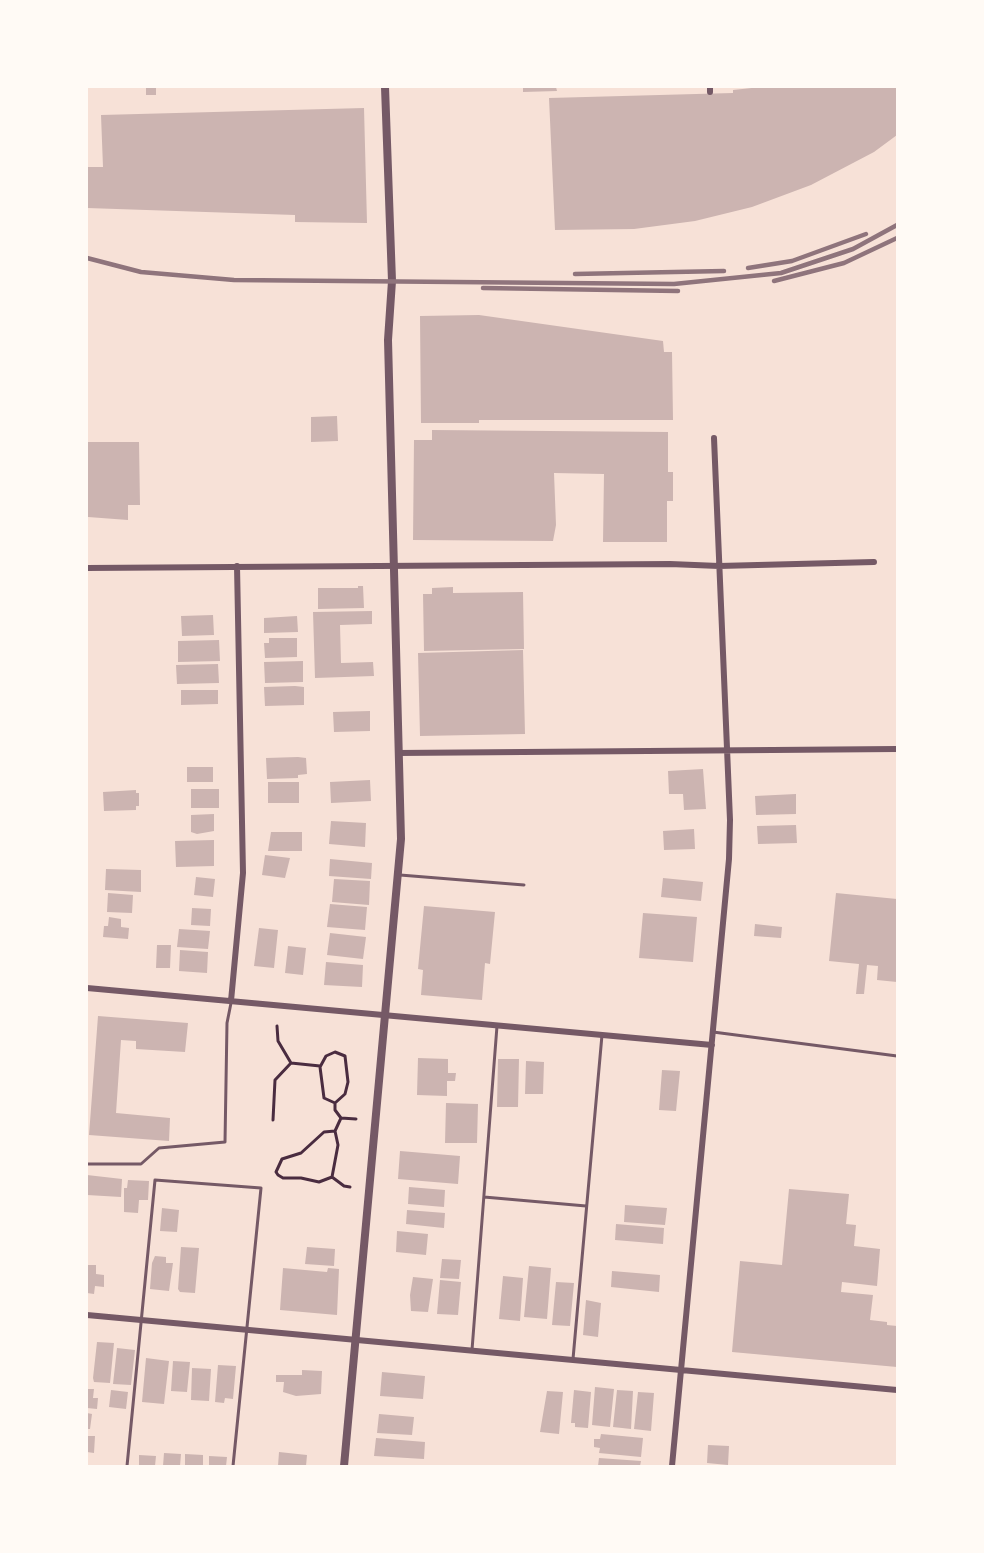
<!DOCTYPE html>
<html>
<head>
<meta charset="utf-8">
<style>
  body { margin:0 }
  #map { position:relative; width:984px; height:1553px; overflow:hidden; background:#f7e1d7; font-family:Georgia,serif }
  canvas { display:block }
  .frame { position:absolute; inset:0; border:88px solid #fffaf5; pointer-events:none }
</style>
</head>
<body>
<div id="map">
<canvas width="984" height="1553"></canvas>
<div class="frame"></div>
</div>
<script>
const ctx = document.querySelector('canvas').getContext('2d');
ctx.lineJoin = 'round';
function paint(path, color) { ctx.fillStyle = color; ctx.fill(path, 'evenodd'); }
const poly = rows => new Path2D(rows.map(r => 'M' + r).join(''));
function stroke(path, color, width, dash) { ctx.strokeStyle = color; ctx.lineWidth = width; ctx.lineCap = dash ? 'butt' : 'round'; ctx.setLineDash(dash || []); ctx.stroke(path); }
paint(poly([
  [146,87,156,87,156,95,146,95],
  [523,87,556,87,557,91,523,92],
  [761,87,897,87,897,135,874,152,811,185,752,207,695,221,634,229,555,230,549,98,733,93,733,90],
  [364,108,367,223,295,222,295,215,87,208,87,167,103,167,101,115],
  [479,315,663,341,664,352,672,352,673,420,479,420,479,423,421,423,420,316],
  [337,416,338,441,311,442,311,417],
  [432,430,668,432,668,472,673,472,673,501,667,501,667,542,603,542,604,474,554,473,556,525,553,541,413,540,414,440,432,440],
  [87,442,139,442,140,505,128,505,128,520,88,517],
  [358,586,363,586,364,608,318,609,318,588,358,588],
  [453,587,453,593,523,592,524,649,424,651,423,594,432,594,432,588],
  [372,611,372,624,340,625,341,663,373,662,374,676,315,678,313,612],
  [213,615,214,635,182,636,181,616],
  [297,616,298,632,264,633,264,618],
  [269,638,297,638,297,657,265,658,264,643,269,643],
  [219,640,220,661,178,662,178,641],
  [523,650,525,734,420,736,418,653],
  [303,661,303,682,265,683,264,662],
  [218,664,219,683,177,684,176,665],
  [295,686,304,687,304,705,265,706,264,687],
  [181,690,218,690,218,704,181,705],
  [370,711,370,731,334,732,333,712],
  [298,757,306,758,307,774,298,775,298,778,267,779,266,758],
  [187,767,213,767,213,782,187,782],
  [703,769,706,809,684,810,683,794,669,794,668,771],
  [370,780,371,801,331,803,330,782],
  [268,782,299,782,299,803,268,803],
  [191,789,219,789,219,808,191,808],
  [136,790,136,793,139,793,139,806,136,806,136,810,104,811,103,792],
  [796,794,796,814,756,815,755,796],
  [214,814,214,831,197,834,191,832,191,815],
  [331,821,366,823,365,847,329,844],
  [796,825,797,843,758,844,757,826],
  [694,829,695,849,664,850,663,831],
  [271,832,302,832,302,851,268,851],
  [214,840,214,866,176,867,175,841],
  [265,855,290,858,285,878,262,875],
  [330,859,372,863,371,879,329,876],
  [106,869,141,870,141,892,105,890],
  [196,877,215,879,213,897,194,895],
  [663,878,703,882,701,901,661,897],
  [334,879,370,881,369,905,332,902],
  [108,893,133,895,132,913,107,912],
  [836,893,897,899,897,982,877,980,878,966,867,965,864,994,856,994,859,964,829,961],
  [330,904,367,907,365,930,327,927],
  [424,906,495,912,490,964,485,963,482,1000,421,995,423,970,418,969],
  [192,908,211,909,210,926,191,925],
  [643,913,697,917,693,962,639,958],
  [109,917,121,919,121,927,129,928,128,939,103,937,104,926,108,926],
  [755,924,782,927,781,938,754,936],
  [259,928,278,930,274,968,254,966],
  [179,929,210,931,208,949,177,947],
  [330,933,366,937,363,959,327,955],
  [157,945,171,945,170,968,156,968],
  [288,946,306,948,303,975,285,973],
  [180,950,208,952,207,973,179,971],
  [326,962,363,965,362,987,324,985],
  [98,1016,188,1023,185,1052,136,1049,136,1041,121,1040,116,1113,170,1118,169,1141,89,1135],
  [418,1058,448,1059,448,1073,456,1073,455,1081,447,1081,447,1096,417,1095],
  [498,1059,519,1059,518,1107,497,1107],
  [526,1061,544,1062,543,1094,525,1094],
  [662,1070,680,1071,676,1111,659,1110],
  [446,1103,478,1104,477,1143,445,1143],
  [400,1151,460,1156,458,1184,398,1179],
  [87,1175,122,1179,121,1197,87,1195],
  [128,1180,149,1181,148,1200,139,1200,138,1213,124,1212,124,1188,127,1188],
  [409,1187,445,1190,444,1207,408,1204],
  [789,1189,849,1194,846,1224,856,1225,854,1246,880,1249,877,1286,842,1282,841,1292,873,1295,870,1320,887,1322,887,1325,897,1326,897,1367,732,1352,740,1261,782,1265],
  [625,1205,667,1208,665,1225,624,1222],
  [162,1208,179,1210,177,1232,160,1231],
  [407,1210,445,1213,444,1228,406,1224],
  [616,1224,664,1228,663,1244,615,1240],
  [397,1231,428,1234,426,1255,396,1252],
  [181,1247,199,1248,195,1293,180,1292,178,1289],
  [307,1247,335,1249,334,1266,305,1264],
  [155,1256,166,1257,166,1263,173,1263,169,1291,150,1289,152,1263],
  [442,1259,461,1260,459,1279,440,1278],
  [87,1265,96,1265,96,1274,104,1275,104,1287,95,1286,94,1294,87,1293],
  [529,1266,551,1268,547,1319,524,1317],
  [283,1268,327,1272,328,1268,339,1269,337,1315,280,1310],
  [612,1271,660,1275,659,1292,611,1287],
  [503,1276,523,1278,520,1321,499,1319],
  [413,1277,433,1279,428,1312,411,1311,410,1295],
  [440,1280,461,1282,458,1315,437,1314],
  [556,1282,574,1283,570,1326,552,1325],
  [586,1300,601,1303,598,1337,583,1335],
  [97,1342,114,1343,110,1383,94,1382,93,1378],
  [117,1348,135,1350,131,1385,113,1384],
  [146,1358,169,1361,164,1404,142,1402],
  [173,1361,190,1362,187,1392,171,1391],
  [218,1365,236,1366,233,1399,225,1398,224,1403,215,1402],
  [192,1368,211,1369,209,1401,191,1400],
  [302,1370,322,1371,321,1394,296,1396,283,1392,284,1382,276,1382,276,1375,302,1375],
  [382,1372,425,1376,423,1399,380,1396],
  [595,1387,614,1389,610,1427,592,1425],
  [87,1389,94,1389,93,1398,98,1398,97,1409,87,1408],
  [111,1390,128,1392,126,1409,109,1407],
  [574,1390,591,1392,588,1428,575,1427,575,1423,571,1423],
  [617,1390,633,1391,631,1429,613,1427],
  [547,1391,563,1392,559,1434,540,1432],
  [638,1392,654,1393,651,1431,634,1429],
  [87,1413,92,1414,90,1429,87,1429],
  [379,1414,414,1417,412,1435,377,1433],
  [601,1434,643,1438,641,1457,599,1453,600,1448,594,1447,594,1439,600,1439],
  [87,1436,95,1436,94,1453,87,1452],
  [376,1438,425,1442,424,1459,374,1456],
  [708,1445,729,1446,728,1465,707,1463],
  [279,1452,307,1455,306,1466,278,1466],
  [164,1453,181,1454,180,1466,163,1466],
  [185,1454,203,1455,203,1466,185,1466],
  [139,1455,156,1456,155,1466,139,1466],
  [209,1456,227,1457,226,1466,209,1466],
  [599,1458,641,1461,640,1466,598,1466]
]), '#ccb4b1');
stroke(poly([
  [277,1026,278,1041,291,1063,320,1066],
  [335,1103,324,1098,320,1067,326,1056,335,1052,345,1056,348,1082,345,1094,335,1103,335,1110,341,1118,356,1119],
  [273,1120,275,1080,291,1063],
  [335,1131,324,1132,301,1153,282,1159,276,1172,278,1175,283,1178,301,1178,319,1182,332,1177,338,1145,335,1131,341,1118],
  [332,1177,344,1186,350,1187]
]), '#4a2c40', 3);
stroke(poly([
  [400,875,524,885],
  [713,1032,897,1056],
  [87,1164,141,1164,159,1148,225,1142,227,1023,231,1003],
  [484,1197,586,1206],
  [472,1350,497,1026],
  [573,1359,602,1035],
  [127,1466,155,1180,261,1188,233,1466]
]), '#755966', 3);
stroke(poly([
  [710,87,710,92],
  [87,568,670,564,719,566,874,562],
  [398,753,897,749],
  [87,988,712,1045],
  [231,1001,243,873,237,566],
  [87,1315,897,1390],
  [672,1466,729,859,730,820,714,438]
]), '#755966', 6);
stroke(poly([
  [344,1466,401,839,388,340,392,281,385,87]
]), '#755966', 8);
stroke(poly([
  [87,258,141,272,234,280,674,284,781,273,853,249,897,225],
  [748,268,792,261,866,234],
  [575,274,724,271],
  [774,281,844,263,897,238],
  [483,288,678,291]
]), '#8f747c', 4.5);
</script>
</body>
</html>
